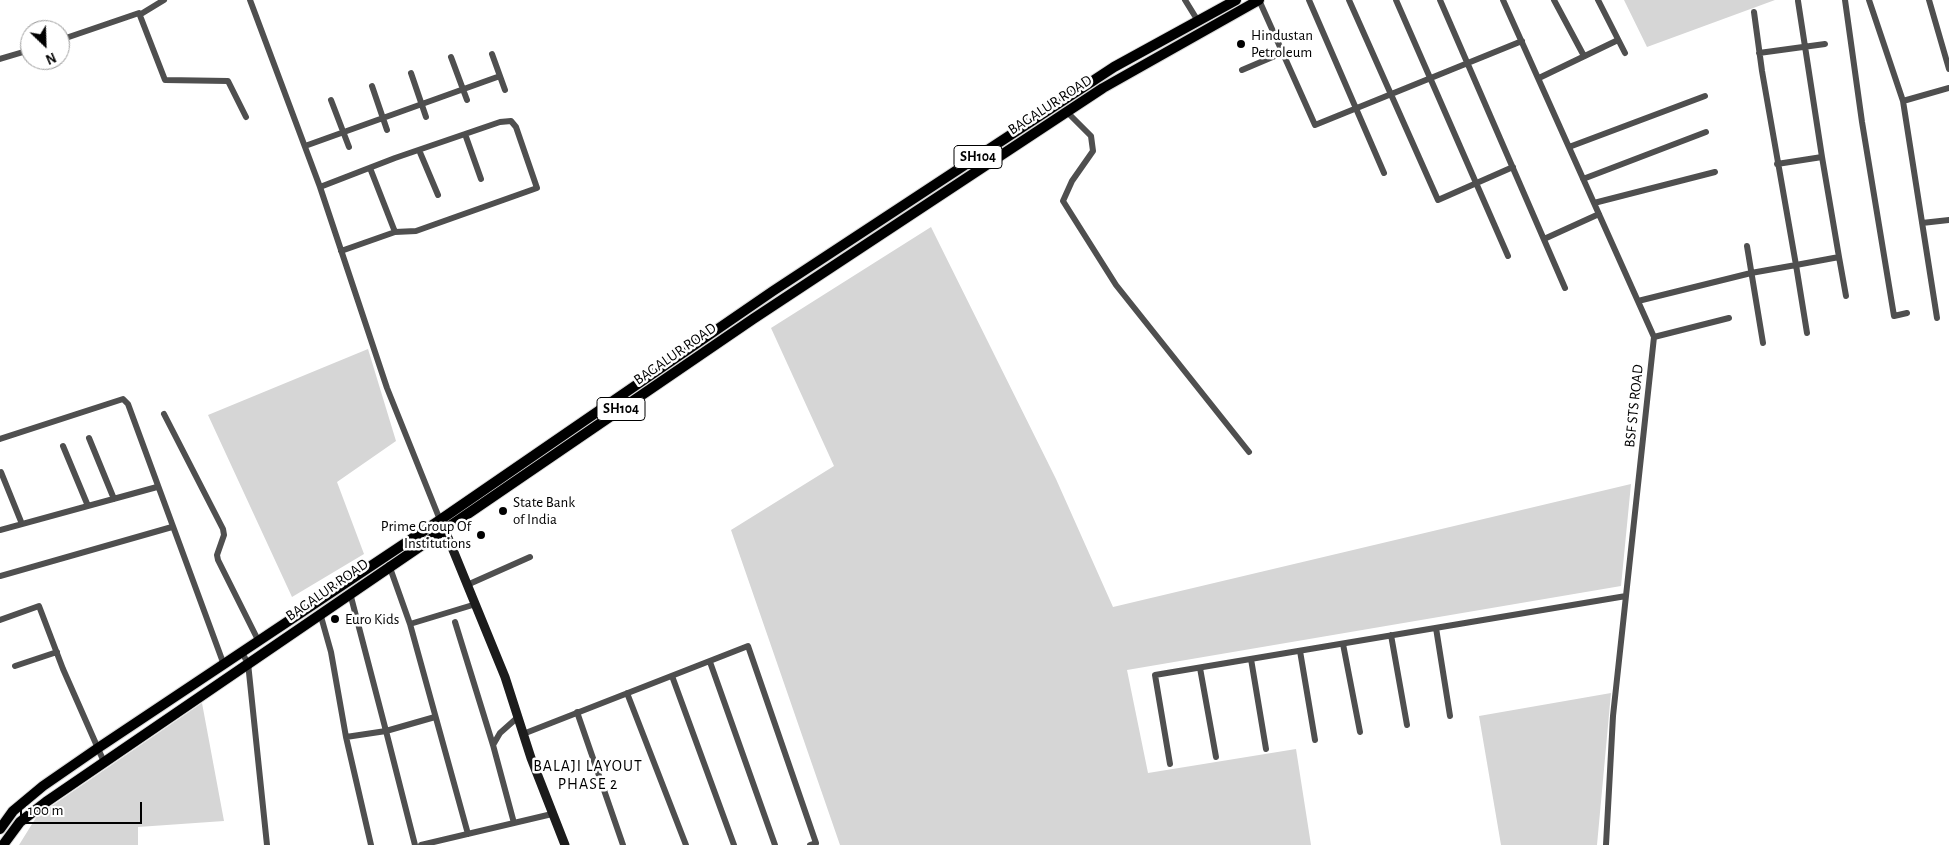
<!DOCTYPE html>
<html>
<head>
<meta charset="utf-8">
<style>
  body { margin:0 }
  #map { position:relative; width:1949px; height:845px; overflow:hidden; background:#fff; font-family:"Alegreya Sans",sans-serif }
  canvas { display:block }
  .north { position:absolute; left:20px; top:20px; width:50px; height:50px; box-sizing:border-box; background:#fff; border:1px solid #999; border-radius:50%; rotate:156deg; font-size:14px; font-weight:700; line-height:20px; text-align:center; color:#000 }
  .north::after { content:''; display:block; margin:auto; width:18px; height:22px; background:#000; clip-path:polygon(50% 0,100% 100%,50% 72%,0 100%) }
  .scale { position:absolute; left:20px; top:802px; width:122px; height:22px; box-sizing:border-box; border:2px solid #000; border-top:0; padding-left:6px; font-size:15px; line-height:18px; white-space:nowrap; color:#000; -webkit-text-stroke:4px #fff; paint-order:stroke }
</style>
</head>
<body>
<div id="map">
<canvas width="1949" height="845"></canvas>
<div class="north">N</div>
<div class="scale">100 m</div>
</div>
<script>
const ctx = document.querySelector('canvas').getContext('2d');
ctx.lineJoin = 'round';
function paint(path, color) { ctx.fillStyle = color; ctx.fill(path, 'evenodd'); }
const poly = rows => new Path2D(rows.map(r => 'M' + r).join(''));
function stroke(path, color, width, dash) { ctx.strokeStyle = color; ctx.lineWidth = width; ctx.lineCap = dash ? 'butt' : 'round'; ctx.setLineDash(dash || []); ctx.stroke(path); }
function drawText(font, color, halo, rows, align = 'center') {
  ctx.font = font + ' "Alegreya Sans",sans-serif'; ctx.lineWidth = 5; ctx.setLineDash([]); ctx.textBaseline = 'middle'; ctx.strokeStyle = halo; ctx.fillStyle = color; for (const [text, x, y, turn = 0] of rows) {
    ctx.save(); ctx.translate(x, y); ctx.rotate((+turn || 0) * Math.PI / 180); ctx.textAlign = isNaN(turn) ? turn : align; if (halo) ctx.strokeText(text, 0, 0); ctx.fillText(text, 0, 0); ctx.restore();
  }
}
paint(poly([
  [1624,0,1775,0,1647,47],
  [931,227,1056,479,1113,607,1631,484,1621,586,1127,670,1148,773,1296,749,1311,845,840,845,731,530,834,466,771,328],
  [368,349,396,441,337,482,364,554,292,597,208,415],
  [1611,693,1597,845,1501,845,1479,716],
  [202,703,224,821,138,827,138,845,19,845,37,816]
]), '#d6d6d6');
const primary = poly([
  [0,829,13,811,43,786,98,748,440,520,773,291,1114,67,1236,0],
  [3,845,20,822,46,802,753,319,1103,88,1259,0]
]);
stroke(primary, '#dbdbdb', 12);
stroke(poly([
  [250,0,320,187,387,388,440,520],
  [1185,0,1198,21],
  [1259,0,1315,125,1522,41],
  [1309,0,1384,173],
  [1349,0,1438,200,1513,167],
  [1396,0,1508,256],
  [1440,0,1565,288],
  [1503,0,1654,337,1613,716,1606,845],
  [1554,0,1584,56],
  [1598,0,1625,53],
  [1845,0,1862,122,1894,316,1907,313],
  [1869,0,1903,101,1937,318],
  [1929,0,1949,69],
  [1798,1,1822,157],
  [141,14,164,0],
  [60,40,139,13,165,80,228,81,246,117],
  [1759,53,1825,44],
  [492,54,505,90],
  [451,57,467,100],
  [0,59,30,50],
  [1242,70,1282,53],
  [411,73,426,117],
  [1539,78,1618,40],
  [372,86,387,130],
  [331,100,349,147],
  [1903,101,1949,88],
  [1066,111,1091,136,1093,151,1072,181,1063,201,1116,285,1249,452],
  [465,134,481,179],
  [305,146,500,76],
  [1569,147,1705,96],
  [419,150,438,195],
  [1777,164,1822,157,1839,257,1796,265,1807,333],
  [370,168,395,232],
  [1583,179,1706,132],
  [320,187,395,158,500,122,511,121,516,127,537,188,416,231,395,232,341,251],
  [1594,203,1715,172],
  [1922,223,1949,220],
  [1544,239,1599,214],
  [1747,246,1763,343],
  [1839,257,1846,296],
  [1638,301,1751,273,1796,265,1762,71,1754,12],
  [1654,337,1729,318],
  [164,414,223,529,224,535,217,555,218,560,259,642],
  [89,438,114,499],
  [0,439,123,399,128,404,224,665],
  [63,446,88,506],
  [1,472,22,524],
  [0,530,157,487],
  [389,565,410,624],
  [0,576,172,527],
  [467,585,530,557],
  [320,613,331,652,346,737,371,845],
  [0,620,39,606,63,669,104,762],
  [455,622,493,745],
  [1436,628,1450,716],
  [1391,635,1407,725],
  [1343,644,1360,732],
  [1300,651,1315,740],
  [242,653,248,663,267,845],
  [1251,659,1266,749],
  [710,662,775,845],
  [15,666,57,652],
  [1200,668,1216,757],
  [672,676,734,845],
  [627,693,686,845],
  [577,712,623,845],
  [523,734,748,646,816,843,810,845],
  [346,737,386,731,350,593],
  [1170,764,1155,675,1626,596],
  [514,823,493,745,500,733,518,717],
  [468,834,410,624,476,604],
  [415,845,386,731,435,717],
  [421,845,552,814]
]), '#4f4f4f', 6);
stroke(poly([
  [442,523,505,677,531,758,565,845]
]), '#1c1c1c', 9);
stroke(primary, '#000', 10);
for (const [x, y, r, color] of [
  [1241,44,5,"#000"],
  [503,511,5,"#000"],
  [481,535,5,"#000"],
  [335,619,5,"#000"]
]) { const dot = new Path2D(); dot.arc(x, y, r, 0, 2 * Math.PI); ctx.fillStyle = color; ctx.fill(dot); stroke(dot, '#fff', 2); }
for (const [x, y, w] of [
  [978,157,48],
  [621,409,48]
]) { const box = new Path2D(); box.roundRect(x - w / 2, y - 11.5, w, 23, 4); ctx.fillStyle = '#fff'; ctx.fill(box); stroke(box, '#000', 1); }
drawText('bold 14px', '#000', null, [
  ["SH104",978,157],
  ["SH104",621,409]
]);
drawText('15px', '#000', '#fff', [
  ["Hindustan",1251,35],
  ["Petroleum",1251,52],
  ["State Bank",513,502],
  ["of India",513,519],
  ["Prime Group Of",471,526,"right"],
  ["Institutions",471,543,"right"],
  ["Euro Kids",345,619]
], 'left');
drawText('15px', '#000', '#fff', [
  ["BAGALUR ROAD",1050,105,-33],
  ["BAGALUR ROAD",675,354,-35],
  ["BSF STS ROAD",1634,406,-84],
  ["BAGALUR ROAD",327,590,-35]
]);
ctx.letterSpacing = '1px';
drawText('16px', '#000', '#fff', [
  ["BALAJI LAYOUT",588,766],
  ["PHASE 2",588,784]
]);
ctx.letterSpacing = '0px';
</script>
</body>
</html>
